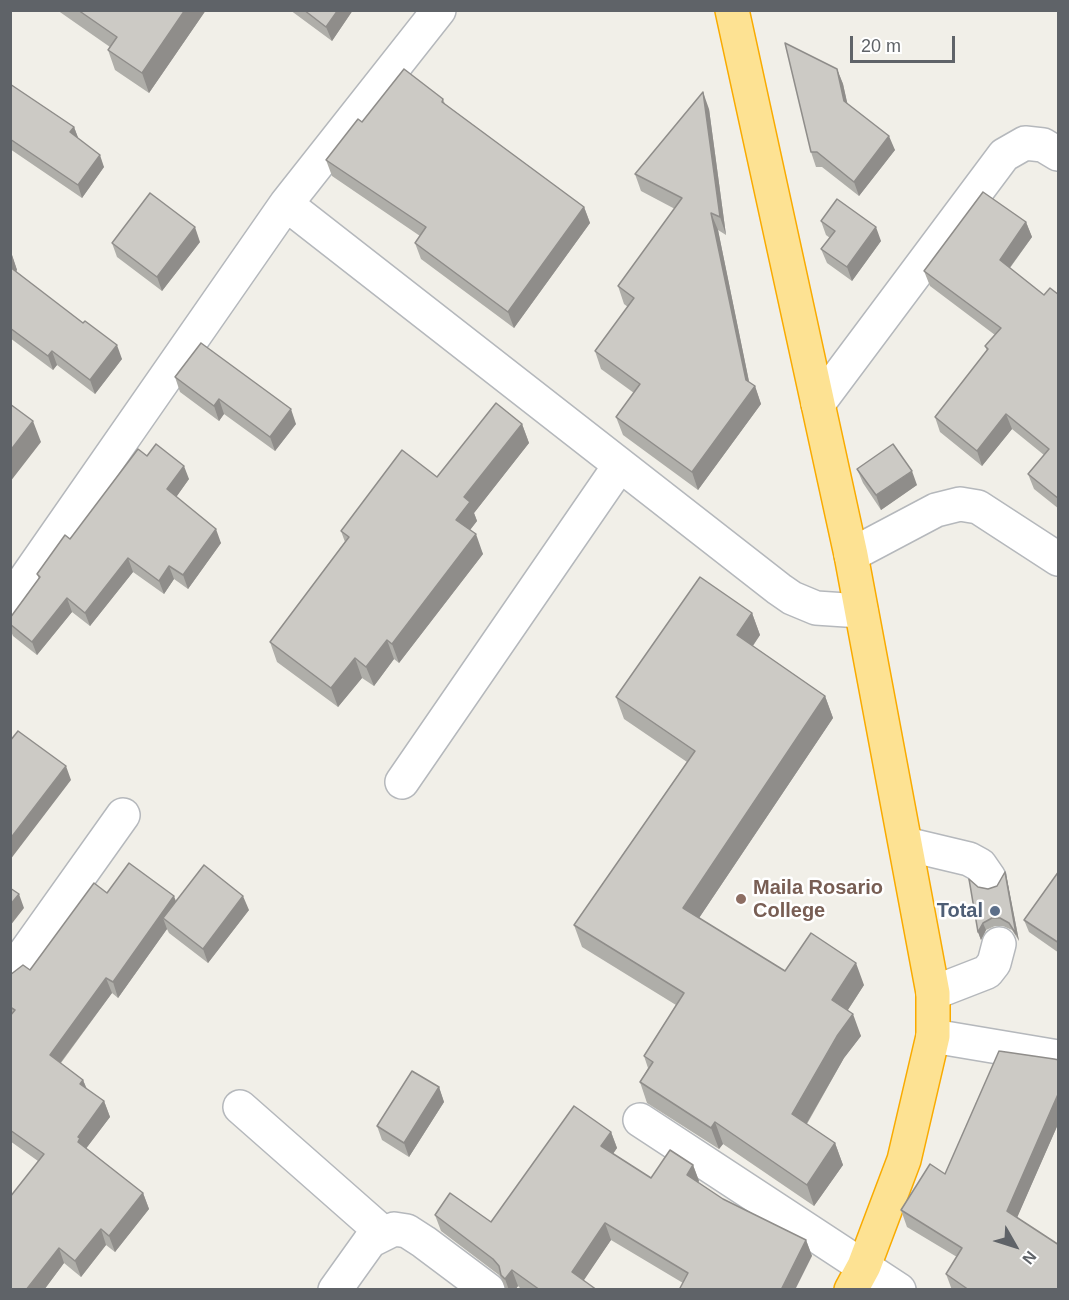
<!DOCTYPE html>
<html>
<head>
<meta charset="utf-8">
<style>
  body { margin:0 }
  #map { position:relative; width:1069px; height:1300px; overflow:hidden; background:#f1efe8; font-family:Arial,sans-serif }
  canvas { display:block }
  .frame { position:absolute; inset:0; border:12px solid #5f6368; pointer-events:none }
  .north { position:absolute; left:985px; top:1216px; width:60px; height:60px; -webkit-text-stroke:4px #fff; paint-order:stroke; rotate:129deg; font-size:16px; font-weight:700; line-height:24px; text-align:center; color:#5f6368 }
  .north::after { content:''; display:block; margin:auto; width:21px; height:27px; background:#5f6368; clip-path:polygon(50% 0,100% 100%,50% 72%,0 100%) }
  .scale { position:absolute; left:850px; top:36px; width:105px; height:27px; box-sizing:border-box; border:3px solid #5f6368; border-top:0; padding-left:8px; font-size:18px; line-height:21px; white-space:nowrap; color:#5f6368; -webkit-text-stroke:4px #fff; paint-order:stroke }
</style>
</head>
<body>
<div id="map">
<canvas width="1069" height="1300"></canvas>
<div class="frame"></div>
<div class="north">N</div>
<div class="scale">20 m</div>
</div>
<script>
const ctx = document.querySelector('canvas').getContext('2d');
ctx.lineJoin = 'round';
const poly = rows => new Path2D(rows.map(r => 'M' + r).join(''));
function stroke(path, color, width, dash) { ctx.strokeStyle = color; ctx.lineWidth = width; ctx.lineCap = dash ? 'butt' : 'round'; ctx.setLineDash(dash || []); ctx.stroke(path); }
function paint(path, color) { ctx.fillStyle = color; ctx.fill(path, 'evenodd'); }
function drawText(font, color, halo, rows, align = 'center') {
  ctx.font = font + ' Arial,sans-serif'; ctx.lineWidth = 5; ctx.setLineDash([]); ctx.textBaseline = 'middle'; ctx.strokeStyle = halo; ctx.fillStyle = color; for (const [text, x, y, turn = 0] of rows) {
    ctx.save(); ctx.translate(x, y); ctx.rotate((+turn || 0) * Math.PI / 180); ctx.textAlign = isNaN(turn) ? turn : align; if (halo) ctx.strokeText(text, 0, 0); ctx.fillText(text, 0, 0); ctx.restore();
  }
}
const minor = poly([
  [286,204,779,589,792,598,816,608,861,611],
  [818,404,1004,155,1025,143,1043,145,1058,154],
  [851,555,936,510,960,504,978,507,1058,559],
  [10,601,286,204,439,10],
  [402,782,620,465],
  [906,844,969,859,980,865,989,878],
  [10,974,123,815],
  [933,993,987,972,994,963,999,944],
  [933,1036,1058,1057],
  [240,1107,383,1233],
  [640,1120,899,1290],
  [335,1290,370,1241,394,1229,407,1231,424,1242,488,1290]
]);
const highway = poly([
  [732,10,851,555,933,993,933,1036,904,1160,864,1266,851,1290]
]);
stroke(minor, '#b5b8bc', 36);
stroke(highway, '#f9ab00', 36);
stroke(minor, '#fff', 33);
stroke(highway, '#fde293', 33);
paint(poly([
  [57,10,206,10,149,93,115,70,108,50,110,47],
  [290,10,353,10,332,41],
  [837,69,843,84,847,103,895,150,859,196,822,167,816,167,811,152],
  [10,84,74,127,78,138,104,167,82,198,10,149],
  [443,99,445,104,584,207,590,223,514,328,421,259,415,243,420,236,332,176,326,160,362,122],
  [709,109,726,235,718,230,749,382,755,386,761,404,698,490,623,435,616,417,634,393,601,369,595,351,628,307,624,304,618,286,675,209,641,191,635,174],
  [821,221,881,241,852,281,827,263,821,249,830,238,826,235],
  [1026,222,1032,237,1010,268,1044,295,1059,295,1059,509,1034,489,1028,474,1044,455,1012,429,982,466,940,432,935,417,987,351,985,346,995,335,930,286,924,271],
  [200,242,162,291,117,257,112,243],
  [10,254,12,255,17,270,16,271,122,359,95,394,57,365,53,370,10,338],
  [175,377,296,424,275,451,224,414,219,421,180,392],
  [522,424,529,443,474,513,477,521,470,530,483,554,399,663,394,659,374,686,362,678,338,707,277,662,270,642,345,542,341,531,437,477],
  [147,456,189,479,176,497,221,543,188,589,174,579,164,594,133,572,90,626,72,612,37,655,13,636,10,629,10,618,39,579,37,574],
  [857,469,917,485,881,510,863,483],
  [752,613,760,635,753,646,825,696,833,718,699,918,785,971,864,985,848,1010,861,1036,844,1058,807,1124,835,1143,843,1165,814,1206,723,1144,719,1149,647,1103,640,1082,648,1068,644,1056,676,1005,582,947,574,925,687,762,624,719,616,697],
  [1059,871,1059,953,1029,932,1024,920],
  [1005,872,1007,879,1019,941,1012,930,1003,926,995,926,986,930,981,940,978,932,978,887,988,889,997,886],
  [107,893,249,910,208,963,169,933,167,929,118,998,112,993,61,1063,83,1080,87,1089,104,1101,110,1117,86,1148,143,1193,149,1209,115,1252,106,1245,81,1277,64,1263,44,1290,38,1161,10,1141,10,975,30,970],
  [1059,1060,1059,1122,1017,1217,1059,1290,952,1290,946,1274,957,1257,907,1227,901,1210,945,1174],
  [439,1087,444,1102,409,1157,382,1140,377,1126],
  [611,1132,617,1148,613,1154,651,1178,693,1165,699,1181,698,1182,723,1199,806,1240,812,1256,683,1283,611,1240,583,1280,597,1290,522,1290,518,1286,515,1290,506,1290,501,1278,499,1275,441,1231,435,1215,491,1222]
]), '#afaea9');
paint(poly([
  [185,10,206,10,149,93,142,73],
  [338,10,353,10,332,41,326,27],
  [837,69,843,84,850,115,844,101],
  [703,92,709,109,726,235,720,217],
  [74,127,79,140,70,132],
  [889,136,895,150,859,196,854,182],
  [100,155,104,167,82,198,78,185],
  [584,207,590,223,514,328,508,312],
  [711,213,718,230,751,391,755,386,761,404,698,490,692,472,746,380],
  [1026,222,1032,237,1005,274,1000,260],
  [195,227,200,242,162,291,157,277],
  [876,227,881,241,852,281,847,267],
  [12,255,17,270,11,278,10,257],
  [117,345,122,359,95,394,90,380],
  [52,351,57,365,53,370,48,356],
  [219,399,224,414,219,421,214,406],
  [291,409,296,424,275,451,270,437],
  [1006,414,1012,429,982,466,977,451],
  [33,421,41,442,10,482,10,451],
  [522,424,529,443,474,513,477,521,463,539,456,520,464,497],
  [184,466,189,479,172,503,167,489],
  [912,471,917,485,881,510,876,495],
  [216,529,221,543,188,589,183,575],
  [476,534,483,554,399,663,392,644],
  [128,558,133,572,90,626,85,613],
  [169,566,174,579,164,594,159,581],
  [67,598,72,612,37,655,32,642],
  [752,613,760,635,745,657,737,635],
  [387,640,394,659,374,686,366,667],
  [355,658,362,678,338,707,331,688],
  [825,696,833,718,691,930,683,908],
  [66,766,71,780,10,860,10,839],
  [1005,872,1007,879,1019,941,1016,934],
  [19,894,24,908,10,926,10,905],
  [174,896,180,912,163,918,167,929,118,998,113,982],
  [243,896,249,910,208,963,203,949],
  [983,923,986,930,981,940,978,932],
  [856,963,864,985,840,1022,832,1000],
  [106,978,112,993,55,1070,50,1055],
  [853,1014,861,1036,844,1058,800,1135,792,1114,837,1036],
  [83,1080,89,1095,80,1084],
  [439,1087,444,1102,409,1157,404,1143],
  [1059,1092,1059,1122,1013,1227,1007,1211],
  [104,1101,110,1117,85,1150,78,1142,78,1137],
  [715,1122,723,1144,719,1149,711,1128],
  [611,1132,617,1148,607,1162,601,1146],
  [835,1143,843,1165,814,1206,807,1185],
  [693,1165,699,1181,693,1191,687,1175],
  [143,1193,149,1209,115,1252,109,1236],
  [605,1223,611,1240,578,1289,572,1272],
  [101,1229,106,1245,81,1277,75,1261],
  [806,1240,812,1256,795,1290,781,1290],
  [59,1248,64,1263,44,1290,26,1290],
  [512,1270,518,1286,515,1290,509,1290,505,1279]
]), '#8f8d8a');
const building = poly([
  [78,10,185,10,142,73,108,50,117,37,78,10],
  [304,10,338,10,326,27,304,10],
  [785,43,837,69,844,101,889,136,854,182,817,152,811,152,785,43],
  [404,69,443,99,442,102,584,207,508,312,415,243,426,227,326,160,358,119,362,122,404,69],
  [10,84,74,127,70,132,100,155,78,185,10,139,10,84],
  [703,92,720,217,711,213,746,380,755,386,692,472,616,417,640,384,595,351,634,298,618,286,682,198,635,174,703,92],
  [983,192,1026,222,1000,260,1044,295,1050,288,1059,295,1059,499,1028,474,1049,449,1006,414,977,451,935,417,988,349,985,346,1001,328,924,271,983,192],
  [150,193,195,227,157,277,112,243,150,193],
  [837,199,876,227,847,267,821,249,835,231,821,221,837,199],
  [10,267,83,323,85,321,117,345,90,380,52,351,48,356,10,328,10,267],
  [201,343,291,409,270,437,219,399,214,406,175,377,201,343],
  [496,403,522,424,464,497,470,502,456,520,476,534,392,644,387,640,366,667,355,658,331,688,270,642,349,537,341,531,402,450,437,477,496,403],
  [10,404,33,421,10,451,10,404],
  [156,444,184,466,167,489,216,529,183,575,169,566,159,581,128,558,85,613,67,598,32,642,10,624,10,618,40,577,37,574,65,535,70,539,138,449,147,456,156,444],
  [893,444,912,471,876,495,857,469,893,444],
  [700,577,752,613,737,635,825,696,683,908,785,971,811,933,856,963,832,1000,853,1014,837,1036,792,1114,835,1143,807,1185,715,1122,711,1128,640,1082,653,1062,644,1056,684,993,574,925,695,751,616,697,700,577],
  [18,731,66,766,10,839,10,741,18,731],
  [129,863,174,896,113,982,106,978,50,1055,83,1080,80,1084,104,1101,78,1137,80,1138,78,1142,143,1193,109,1236,101,1229,75,1261,59,1248,26,1290,10,1290,10,1197,44,1154,10,1130,10,1016,15,1010,10,1007,10,975,23,965,30,970,94,883,107,893,129,863],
  [204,865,243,896,203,949,163,918,204,865],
  [1059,871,1059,943,1024,920,1059,871],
  [1005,872,1016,934,1009,923,1000,918,992,918,983,923,978,932,969,879,978,887,988,889,997,886,1005,872],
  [10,888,19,894,10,905,10,888],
  [999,1051,1054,1059,1059,1060,1059,1092,1007,1211,1059,1245,1059,1290,969,1290,946,1274,962,1248,901,1210,930,1164,945,1174,999,1051],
  [412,1071,439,1087,404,1143,377,1126,412,1071],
  [574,1106,611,1132,601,1146,651,1178,670,1150,693,1165,687,1175,723,1199,806,1240,781,1290,679,1290,688,1273,605,1223,572,1272,597,1290,540,1290,512,1270,505,1279,501,1275,499,1266,493,1259,435,1215,450,1193,491,1222,574,1106]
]);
paint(building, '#cccac5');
stroke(building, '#8f8d8a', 1.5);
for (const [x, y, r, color] of [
  [741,899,6,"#8d6e63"],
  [995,911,6,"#5c6f8a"]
]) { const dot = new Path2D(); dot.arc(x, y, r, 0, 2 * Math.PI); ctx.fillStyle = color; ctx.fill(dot); stroke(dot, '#fff', 2); }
drawText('bold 20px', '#785e54', '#fff', [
  ["Maila Rosario",753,888],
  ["College",753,911]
], 'left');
drawText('bold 20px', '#4e5e75', '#fff', [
  ["Total",983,911]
], 'right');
</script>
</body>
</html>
